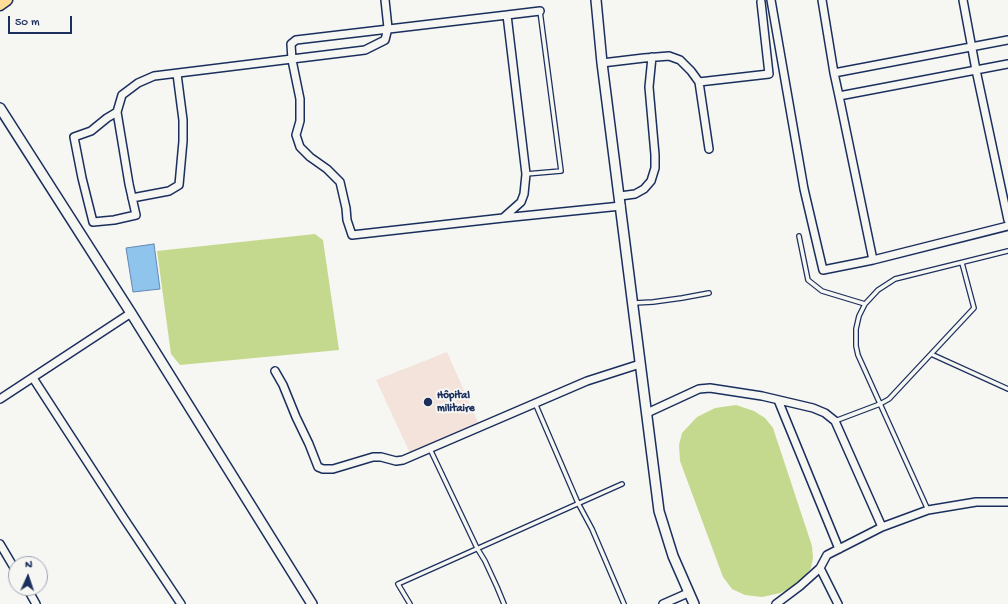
<!DOCTYPE html>
<html>
<head>
<meta charset="utf-8">
<style>
  body { margin:0 }
  #map { position:relative; width:1008px; height:604px; overflow:hidden; background:#f6f6f2; font-family:"Gochi Hand",sans-serif }
  canvas { display:block }
  .north { position:absolute; left:8px; top:556px; width:40px; height:40px; box-sizing:border-box; background:#f6f6f2; border:1px solid #9ea6b7; border-radius:50%; rotate:3deg; font-size:11px; font-weight:700; line-height:16px; text-align:center; color:#1b2f5e }
  .north::after { content:''; display:block; margin:auto; width:14px; height:18px; background:#1b2f5e; clip-path:polygon(50% 0,100% 100%,50% 72%,0 100%) }
  .scale { position:absolute; left:8px; top:16px; width:64px; height:18px; box-sizing:border-box; border:2px solid #1b2f5e; border-top:0; padding-left:5px; font-size:12px; line-height:14px; white-space:nowrap; color:#1b2f5e; -webkit-text-stroke:3px #f6f6f2; paint-order:stroke }
</style>
</head>
<body>
<div id="map">
<canvas width="1008" height="604"></canvas>
<div class="north">N</div>
<div class="scale">50 m</div>
</div>
<script>
const ctx = document.querySelector('canvas').getContext('2d');
ctx.lineJoin = 'round';
function paint(path, color) { ctx.fillStyle = color; ctx.fill(path, 'evenodd'); }
const poly = rows => new Path2D(rows.map(r => 'M' + r).join(''));
function stroke(path, color, width, dash) { ctx.strokeStyle = color; ctx.lineWidth = width; ctx.lineCap = dash ? 'butt' : 'round'; ctx.setLineDash(dash || []); ctx.stroke(path); }
function drawText(font, color, halo, rows, align = 'center') {
  ctx.font = font + ' "Gochi Hand",sans-serif'; ctx.lineWidth = 4; ctx.setLineDash([]); ctx.textBaseline = 'middle'; ctx.strokeStyle = halo; ctx.fillStyle = color; for (const [text, x, y, turn = 0] of rows) {
    ctx.save(); ctx.translate(x, y); ctx.rotate((+turn || 0) * Math.PI / 180); ctx.textAlign = isNaN(turn) ? turn : align; if (halo) ctx.strokeText(text, 0, 0); ctx.fillText(text, 0, 0); ctx.restore();
  }
}
paint(poly([
  [447,352,479,424,410,453,376,380]
]), '#f4e3db');
paint(poly([
  [315,234,323,240,339,350,180,365,171,354,157,251],
  [736,405,754,411,765,418,773,428,812,546,813,558,811,568,797,585,780,593,762,597,745,595,732,589,723,577,680,461,679,445,682,433,697,417,715,408]
]), '#c4d98e');
const water = poly([
  [154,244,160,289,133,292,126,248,154,244]
]);
paint(water, '#8fc4ed');
stroke(water, '#6188b4', 1);
const lane = poly([
  [526,174,561,171,540,11],
  [799,236,808,280,822,291,865,304],
  [634,303,653,302,682,298,709,293],
  [931,354,1008,389],
  [535,403,578,503,592,529,604,557,624,604],
  [835,421,880,404,889,399,974,308,962,263],
  [430,449,477,548,485,561,497,587,504,604],
  [928,510,858,355,856,346,856,329,859,316,865,304,878,290,895,279,1008,251],
  [410,604,398,584,622,484]
]);
const street = poly([
  [771,0,804,189,823,270,873,260],
  [822,0,834,73,1008,40],
  [963,0,976,70,1008,220],
  [507,15,540,11],
  [602,63,644,58,669,56,680,60,691,71,699,82,709,149],
  [1008,64,839,96,873,260,1008,226],
  [834,73,839,96],
  [699,82,769,74,761,2],
  [117,112,107,118,91,131,74,137,82,178,93,222,114,220,136,215,129,184,117,112,122,95,138,83,154,76,365,50,385,40,388,28,385,0],
  [620,196,635,194,644,189,651,181,655,168,655,155,649,87,652,57],
  [132,198,169,191,179,185,183,141,183,120,177,74],
  [503,218,521,202,524,194,526,174,507,15,296,40,291,44,292,60,300,99,300,121,296,135,300,147,310,157,327,169,340,182,346,208,347,220,352,235,503,218,621,206],
  [275,371,283,385,296,417,309,444,318,467,323,469,333,469,373,457,381,457,396,461,403,460,587,381,640,364],
  [33,378,123,517,181,604],
  [0,399,131,313],
  [778,400,839,549],
  [647,413,699,389,710,388,762,396,813,408,825,413,835,421,882,527],
  [0,544,16,571],
  [820,568,838,604],
  [27,588,36,604],
  [663,604,688,593],
  [776,604,800,586,820,568,827,555,882,527,928,510,976,502,1008,502]
]);
const secondary = poly([
  [596,0,602,63,659,511,673,556,694,604],
  [0,108,131,313,312,604]
]);
const primary = poly([
  [0,5,7,0]
]);
stroke(lane, '#1b2f5e', 6);
stroke(street, '#1b2f5e', 10);
stroke(secondary, '#1b2f5e', 12);
stroke(primary, '#1b2f5e', 13);
stroke(lane, '#f6f6f2', 3.5);
stroke(street, '#f6f6f2', 7);
stroke(secondary, '#f6f6f2', 9);
stroke(primary, '#ffdd96', 10);
for (const [x, y, r, color] of [
  [428,402,5,"#1b2f5e"]
]) { const dot = new Path2D(); dot.arc(x, y, r, 0, 2 * Math.PI); ctx.fillStyle = color; ctx.fill(dot); stroke(dot, '#f6f6f2', 1.5); }
drawText('bold 11px', '#1b2f5e', '#f6f6f2', [
  ["Hôpital",437,396],
  ["militaire",437,409]
], 'left');
</script>
</body>
</html>
